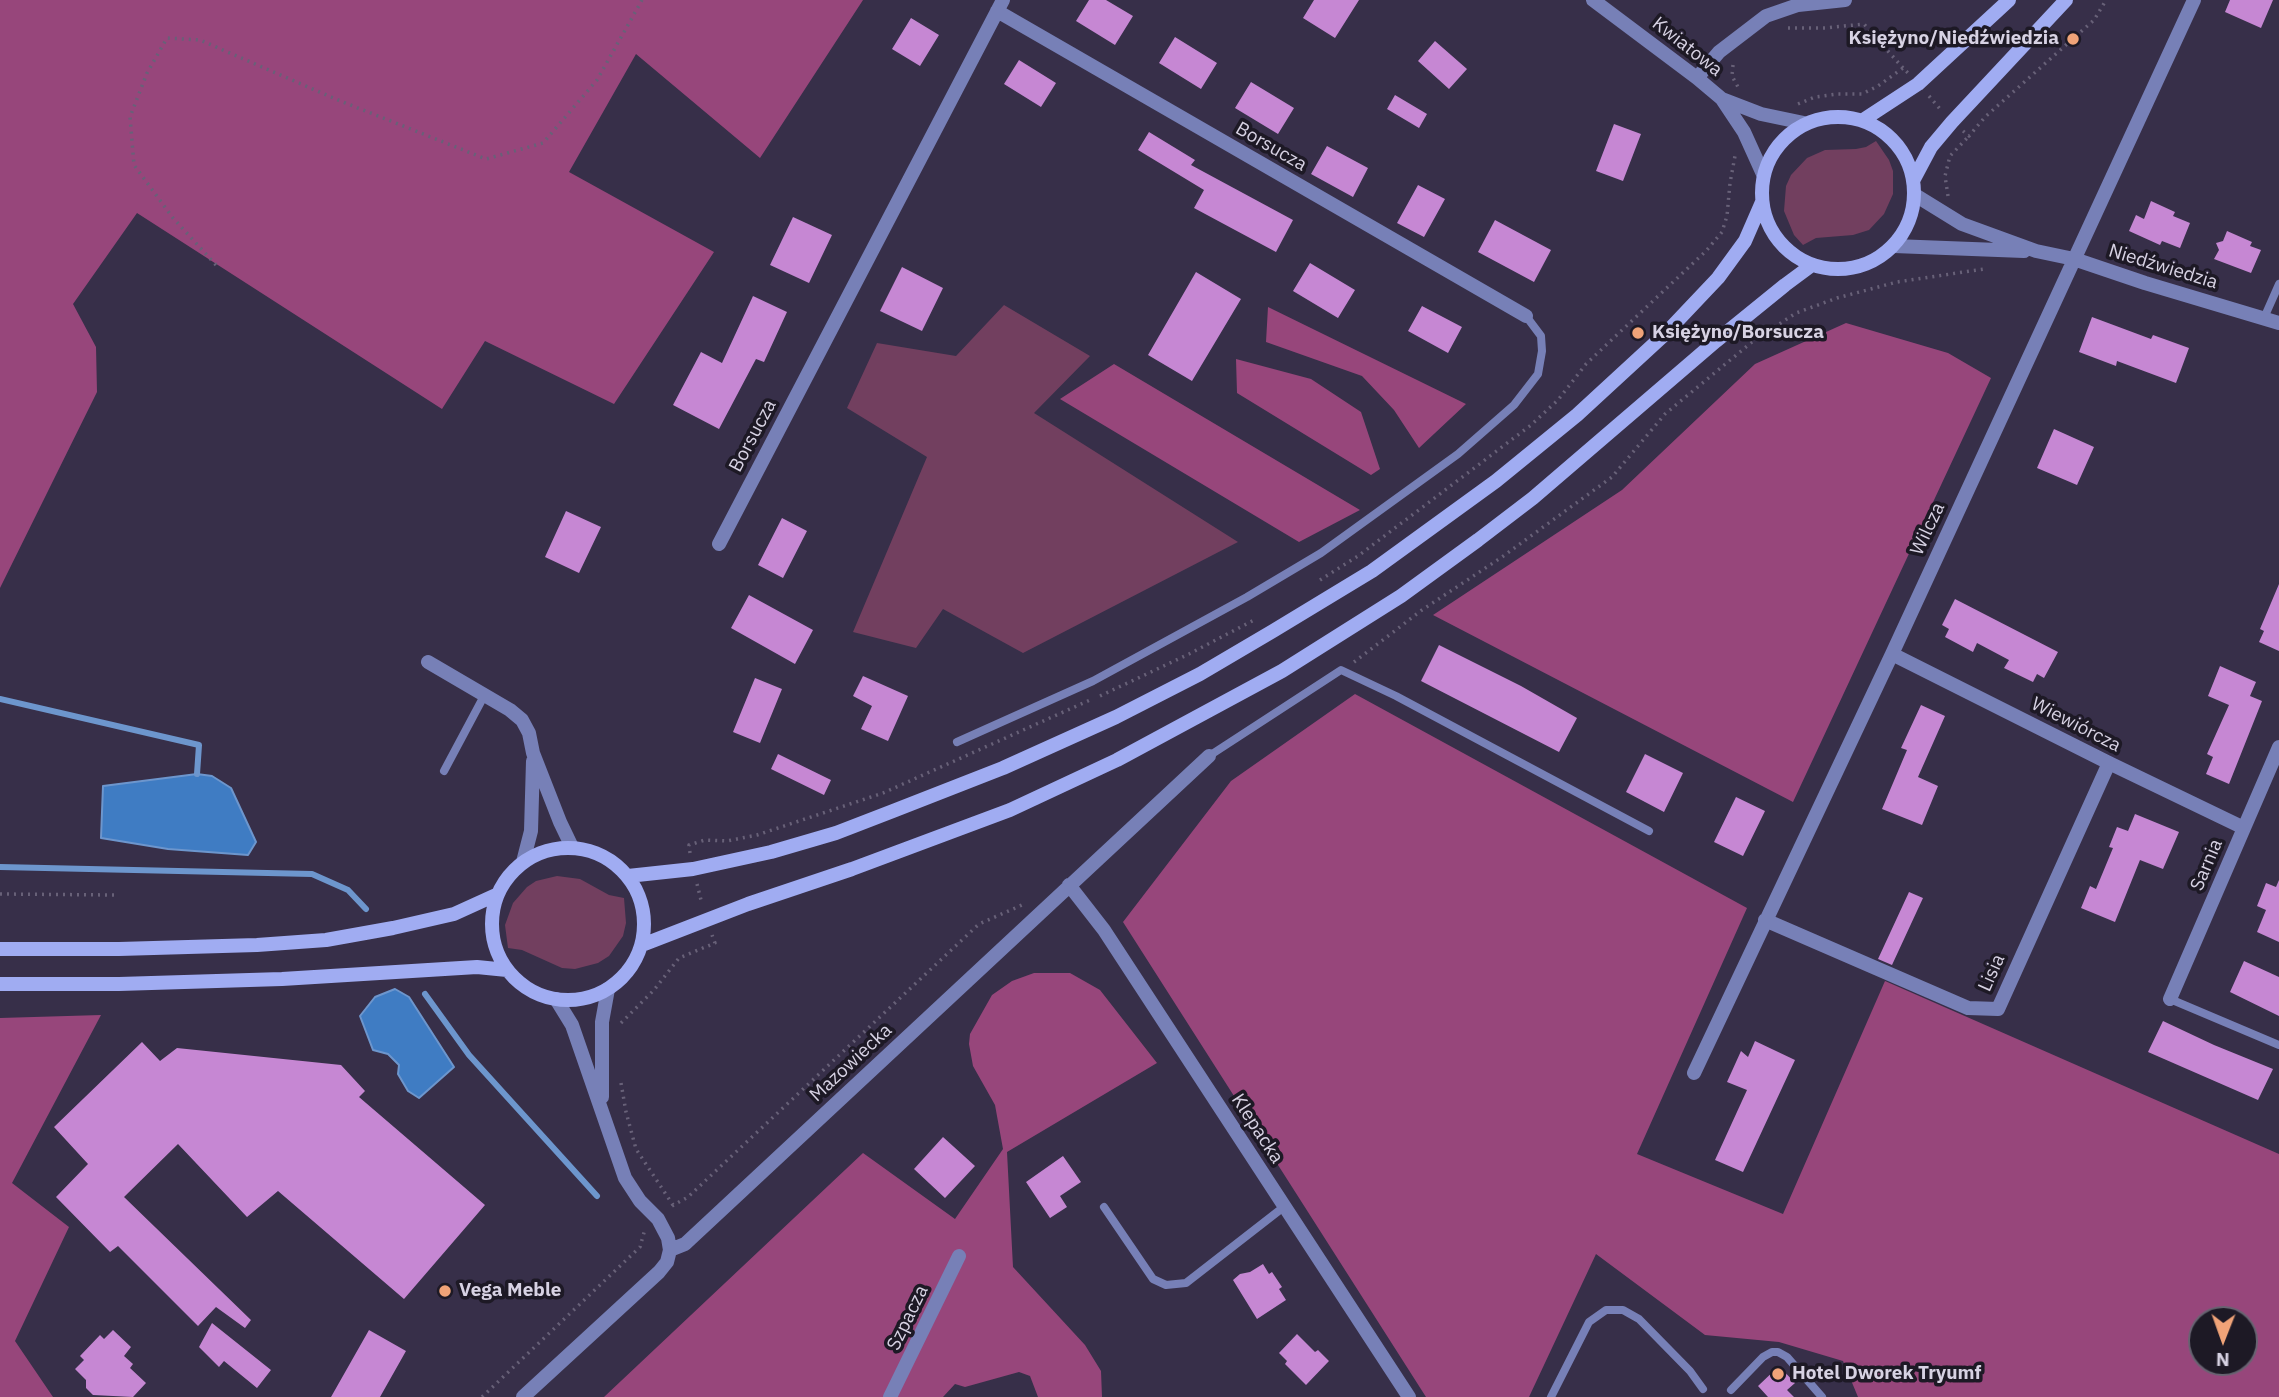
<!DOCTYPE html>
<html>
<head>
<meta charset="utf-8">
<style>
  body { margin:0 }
  #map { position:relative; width:2279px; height:1397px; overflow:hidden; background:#372f49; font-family:"IBM Plex Sans",sans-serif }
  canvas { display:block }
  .north { position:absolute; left:2188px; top:1306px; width:70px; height:70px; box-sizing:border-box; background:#1d1925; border:2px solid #676371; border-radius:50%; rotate:181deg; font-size:19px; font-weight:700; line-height:28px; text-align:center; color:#d7d2e3 }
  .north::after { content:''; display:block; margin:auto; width:24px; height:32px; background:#f0a378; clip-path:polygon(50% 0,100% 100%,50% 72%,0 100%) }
</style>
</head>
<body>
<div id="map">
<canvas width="2279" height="1397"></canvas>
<div class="north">N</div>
</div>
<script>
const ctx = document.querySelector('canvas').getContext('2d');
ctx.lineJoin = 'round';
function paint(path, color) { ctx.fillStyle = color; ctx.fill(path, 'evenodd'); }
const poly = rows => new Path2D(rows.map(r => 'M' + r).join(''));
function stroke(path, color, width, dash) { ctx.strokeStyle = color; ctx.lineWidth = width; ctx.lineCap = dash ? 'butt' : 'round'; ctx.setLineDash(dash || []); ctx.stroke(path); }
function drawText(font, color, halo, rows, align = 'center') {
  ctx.font = font + ' "IBM Plex Sans",sans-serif'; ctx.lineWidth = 7; ctx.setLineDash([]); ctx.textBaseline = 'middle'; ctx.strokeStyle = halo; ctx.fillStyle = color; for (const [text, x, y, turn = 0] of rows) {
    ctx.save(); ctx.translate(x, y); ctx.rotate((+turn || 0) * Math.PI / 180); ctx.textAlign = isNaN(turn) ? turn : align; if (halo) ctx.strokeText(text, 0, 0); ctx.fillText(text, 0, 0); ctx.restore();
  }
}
paint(poly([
  [1876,141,1889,160,1893,171,1893,194,1884,214,1869,230,1853,235,1816,238,1803,245,1794,235,1784,211,1786,186,1791,175,1807,158,1825,150,1856,149,1866,147],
  [1004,305,1090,356,1034,413,1238,542,1023,653,943,609,916,648,853,632,927,457,847,408,877,343,956,356],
  [557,876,580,879,609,895,624,898,626,923,623,936,609,956,598,963,575,969,562,968,522,950,508,948,505,925,513,903,527,887,536,881]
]), '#723f5f');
paint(poly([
  [0,0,863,0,760,158,636,54,569,172,714,252,614,404,485,341,442,409,137,213,73,304,96,347,97,392,0,588],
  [1268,307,1466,404,1419,448,1394,410,1362,376,1266,342],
  [1846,323,1948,353,1991,378,1793,802,1433,615,1622,490,1755,364],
  [1236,359,1311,379,1361,412,1380,469,1371,475,1237,393],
  [1114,364,1360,510,1299,542,1060,399],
  [1355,694,1747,908,1637,1154,1783,1214,1885,981,2279,1154,2279,1397,1858,1397,1843,1361,1779,1342,1705,1335,1596,1254,1529,1397,1426,1397,1123,922,1231,781],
  [2202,1320,2244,1320,2244,1362,2202,1362],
  [1034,973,1070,973,1100,990,1157,1063,1007,1152,1013,1267,1085,1345,1101,1371,1102,1397,1038,1397,1030,1376,1019,1372,965,1387,955,1384,943,1397,604,1397,863,1153,955,1219,1003,1149,995,1105,973,1066,969,1044,970,1034,992,995,1012,981],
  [101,1015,12,1183,69,1227,15,1341,53,1397,0,1397,0,1018]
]), '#97467b');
const water = poly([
  [197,774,212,776,231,788,256,842,248,855,168,849,101,838,103,786,197,774],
  [395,989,409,997,454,1067,419,1098,408,1091,398,1074,399,1065,388,1054,373,1050,360,1016,375,997,395,989]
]);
paint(water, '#3f7cc3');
stroke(water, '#6d96cd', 2);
stroke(poly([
  [0,699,199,745,197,774],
  [0,867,312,874,348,890,366,909],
  [425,994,469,1055,597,1196]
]), '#6d96cd', 6);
paint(poly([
  [1089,0,1106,0,1133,16,1115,45,1076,21],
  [1314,0,1359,0,1335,38,1303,18],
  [2230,0,2273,0,2261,28,2225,12],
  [911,18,939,35,920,66,892,49],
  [1175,37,1217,63,1201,89,1159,63],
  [1435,41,1467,69,1449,89,1418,61],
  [1019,60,1056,83,1041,107,1004,84],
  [1251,82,1294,108,1278,134,1235,108],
  [1395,95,1427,114,1419,128,1387,109],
  [1614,124,1641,134,1623,181,1596,171],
  [1149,132,1195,160,1191,165,1293,220,1276,252,1194,208,1204,190,1138,150],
  [1327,146,1368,168,1353,197,1311,174],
  [1418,185,1445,199,1424,237,1397,223],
  [2151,201,2175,212,2173,216,2190,223,2180,248,2162,241,2160,245,2129,231,2136,215,2144,219],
  [793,217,832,235,809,283,770,265],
  [1495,220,1551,250,1534,282,1478,252],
  [2227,231,2252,242,2250,246,2261,250,2251,273,2214,259,2219,250,2216,243,2223,241],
  [1310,263,1355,290,1338,318,1293,291],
  [902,267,943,288,922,331,880,311],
  [1196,272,1241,299,1192,381,1148,355],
  [753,296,787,312,764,362,756,359,719,429,673,405,701,352,722,363],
  [1422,306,1462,327,1448,353,1408,331],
  [2092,317,2151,339,2153,335,2189,348,2176,383,2117,361,2116,366,2079,352],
  [2054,429,2094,447,2077,485,2037,468],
  [566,511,601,527,579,573,545,557],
  [782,518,807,531,783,578,758,565],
  [2279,584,2279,651,2259,642,2264,631,2260,629],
  [749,595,813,630,795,664,731,628],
  [1955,599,2058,652,2044,678,2037,674,2033,682,2004,668,2009,660,1977,643,1973,652,1945,637,1949,629,1942,625],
  [1439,645,1521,686,1577,718,1559,752,1421,681],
  [2220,666,2256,682,2250,696,2262,701,2229,784,2206,774,2213,757,2207,754,2229,705,2208,696],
  [863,676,908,696,888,741,861,729,872,706,853,696],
  [755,678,782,689,760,743,733,732],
  [1921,705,1945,716,1918,777,1938,786,1922,825,1882,809,1907,750,1901,748],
  [778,754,831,780,824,795,771,769],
  [1645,754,1683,773,1664,812,1626,792],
  [1736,797,1765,811,1743,856,1714,842],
  [2135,814,2179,832,2163,869,2140,860,2115,922,2081,908,2090,886,2096,889,2113,848,2109,847,2117,827,2128,831],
  [2279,880,2279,942,2257,932,2266,910,2257,906,2266,883,2276,887],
  [1909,892,1923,898,1892,965,1878,959],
  [2244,961,2279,977,2279,1016,2230,992],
  [2163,1021,2214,1045,2273,1069,2258,1100,2148,1052],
  [1755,1041,1795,1060,1743,1172,1715,1160,1747,1090,1727,1082,1741,1051,1748,1057],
  [142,1042,160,1061,177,1048,341,1065,365,1091,359,1097,485,1205,404,1299,278,1191,247,1217,178,1144,124,1197,251,1320,245,1328,216,1307,198,1326,118,1246,110,1252,56,1197,88,1164,54,1127],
  [943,1137,975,1166,945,1198,914,1169],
  [1063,1156,1081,1182,1060,1196,1067,1207,1050,1218,1026,1182],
  [1263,1264,1269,1274,1272,1272,1282,1287,1279,1289,1286,1300,1257,1319,1233,1280,1240,1274,1250,1272],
  [212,1323,271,1370,257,1388,224,1361,219,1367,199,1347],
  [113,1330,131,1347,124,1356,133,1364,130,1368,146,1383,133,1397,93,1395,86,1388,86,1380,75,1369,84,1360,80,1356,100,1335,104,1339],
  [369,1330,406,1351,380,1397,331,1397],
  [1297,1334,1315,1352,1318,1350,1329,1361,1306,1385,1285,1364,1287,1361,1279,1353],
  [1779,1366,1795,1383,1787,1390,1794,1397,1768,1397,1758,1386]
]), '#c687d3');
stroke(poly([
  [1788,28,1825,28,1864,24,1903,68],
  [1733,65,1732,76,1738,87],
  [1929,96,1940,109],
  [1798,104,1815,97,1838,94,1862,94,1878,86,1903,68,1908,73],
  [1963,131,1969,136,1985,117,2094,20,2106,0],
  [1948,196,1945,176,1950,156,1969,136],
  [216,265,173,218,134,165,130,117,147,73,167,38,200,40,338,100,486,159,543,143,597,80,642,0],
  [1320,580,1358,556,1531,425,1558,400,1586,364,1706,251,1722,232,1727,216,1730,183,1735,156],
  [1354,662,1422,610,1502,557,1612,477,1665,414,1752,342,1796,313,1837,298,1897,282,1984,269],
  [1100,696,1189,654,1256,619],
  [690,853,689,845,705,840,727,841,757,835,883,793,1090,700],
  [697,884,702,904],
  [0,894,114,895],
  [621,1023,654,990,679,958,715,943,712,935],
  [621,1083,626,1112,636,1149,673,1205],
  [672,1206,688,1197,979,924,1022,905],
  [482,1397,640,1247,645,1229]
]), '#686178', 3.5, [2, 5]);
stroke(poly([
  [2264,318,2279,284],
  [957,742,1093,681,1247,597,1321,553,1458,454,1514,405,1538,374,1542,351,1541,336,1526,316],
  [1209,756,1341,670,1396,696,1649,831],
  [444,771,484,696],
  [2170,999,2279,1045],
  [1104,1207,1153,1279,1166,1285,1186,1283,1285,1206],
  [1731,1390,1763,1357,1772,1352,1778,1352,1787,1357,1822,1397],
  [1551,1397,1589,1322,1606,1310,1623,1310,1639,1319,1690,1371,1703,1389]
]), '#7780b7', 8);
stroke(poly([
  [1593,0,1697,78,1722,99,1744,132,1763,174],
  [997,11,1526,316],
  [1697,78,1719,52,1766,16,1798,5,1845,0],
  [1722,99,1761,114,1804,123],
  [1915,195,1962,224,2036,251,2074,259,2145,283,2279,323],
  [1894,246,2024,251],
  [719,544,1003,0],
  [1892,654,2109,763,2244,828],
  [428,662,510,710,522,720,529,733,533,753,560,822,572,847],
  [523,862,531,831,533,761],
  [1069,885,1104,930,1409,1397],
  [1765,920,1968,1008,1998,1009,2109,763],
  [2170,999,2279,747],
  [1694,1073,1892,654,2194,0],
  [602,1097,602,1022,608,989],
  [670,1250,685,1244,1209,756],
  [523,1397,659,1272,667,1262,670,1250,668,1238,658,1219,640,1201,625,1178,572,1025,556,999],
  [890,1397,959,1256]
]), '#7780b7', 14);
stroke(poly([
  '1762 193a76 76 0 1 1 152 0a76 76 0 1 1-152 0Z',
  [1863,120,1918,84,2009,0],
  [1914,179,1931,147,1952,122,2066,0],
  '492 924a76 76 0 1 1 152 0a76 76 0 1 1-152 0Z',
  [628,876,693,869,771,852,836,833,893,811,1003,768,1116,717,1200,674,1273,631,1372,571,1496,481,1577,415,1665,334,1718,278,1745,241,1762,202],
  [642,945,748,904,852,869,1010,810,1117,760,1282,671,1401,596,1478,540,1533,498,1716,341,1785,285,1812,265],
  [0,949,119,949,257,945,326,940,393,928,454,914,498,894],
  [0,984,119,984,282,979,477,967,507,970]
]), '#a0acf2', 14);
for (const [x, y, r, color] of [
  [2073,39,7,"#f0a378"],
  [1638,333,7,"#f0a378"],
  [445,1291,7,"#f0a378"],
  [1778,1374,7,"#f0a378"]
]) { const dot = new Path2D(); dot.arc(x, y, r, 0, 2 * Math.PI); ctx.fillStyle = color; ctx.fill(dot); stroke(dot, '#1d1925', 2.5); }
drawText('bold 19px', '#d7d2e3', '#1d1925', [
  ["Księżyno/Niedźwiedzia",2059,39,"right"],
  ["Księżyno/Borsucza",1652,333],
  ["Vega Meble",459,1291],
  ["Hotel Dworek Tryumf",1792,1374]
], 'left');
drawText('19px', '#d7d2e3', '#1d1925', [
  ["Kwiatowa",1687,47,38],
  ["Borsucza",1271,147,30],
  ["Niedźwiedzia",2163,267,17],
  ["Borsucza",753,436,-62],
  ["Wilcza",1928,529,-65],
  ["Wiewiórcza",2076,725,27],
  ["Sarnia",2207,865,-67],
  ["Lisia",1992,973,-66],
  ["Mazowiecka",851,1063,-43],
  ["Klepacka",1257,1129,57],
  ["Szpacza",908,1318,-64]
]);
</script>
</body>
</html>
